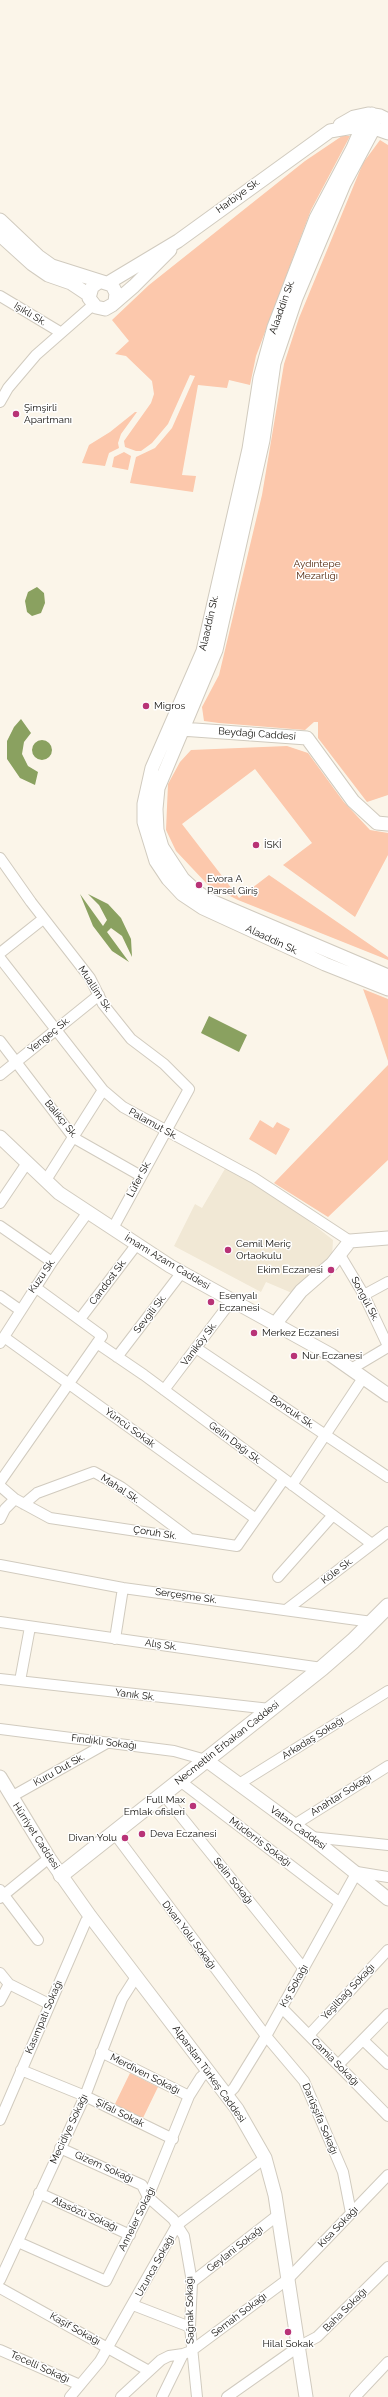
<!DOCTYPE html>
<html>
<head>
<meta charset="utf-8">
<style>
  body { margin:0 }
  canvas { display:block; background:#fbf5e9 }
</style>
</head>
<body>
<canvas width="388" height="2397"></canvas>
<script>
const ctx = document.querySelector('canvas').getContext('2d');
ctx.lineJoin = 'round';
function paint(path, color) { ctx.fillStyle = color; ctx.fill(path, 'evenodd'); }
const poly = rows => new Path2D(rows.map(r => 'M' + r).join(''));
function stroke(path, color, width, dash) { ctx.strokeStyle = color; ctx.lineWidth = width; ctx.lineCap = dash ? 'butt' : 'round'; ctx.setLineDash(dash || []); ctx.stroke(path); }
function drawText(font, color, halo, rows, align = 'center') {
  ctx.font = font + ' Raleway,sans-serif'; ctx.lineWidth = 3; ctx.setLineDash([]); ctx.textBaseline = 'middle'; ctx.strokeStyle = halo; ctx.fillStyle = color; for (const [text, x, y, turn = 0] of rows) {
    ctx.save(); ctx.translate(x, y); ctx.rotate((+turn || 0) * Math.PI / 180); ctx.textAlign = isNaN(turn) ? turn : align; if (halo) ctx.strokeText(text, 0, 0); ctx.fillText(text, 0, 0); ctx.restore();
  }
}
paint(poly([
  [226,1167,276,1195,333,1240,332,1257,292,1293,266,1282,261,1292,174,1246,195,1204,202,1208]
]), '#f1e8d5');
paint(poly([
  [342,136,350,136,311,210,256,356,250,385,229,380,227,388,198,385,182,475,196,476,193,492,130,483,136,457,155,448,172,428,195,376,190,375,168,424,152,443,141,451,136,451,125,447,124,441,151,403,154,394,152,381,126,356,115,354,129,341,112,320,149,285,305,161],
  [380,140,388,145,388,795,367,802,318,738,318,722,314,722,305,730,219,723,204,721,202,707,219,675,262,495,284,364,299,318,363,163],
  [135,412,137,412,121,434,118,443,119,448,109,453,105,466,82,463,89,445,110,432],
  [124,452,131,456,128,470,112,467,114,457],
  [287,746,308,753,343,801,370,830,388,833,388,855,355,917,283,865,312,843,255,769,182,824,239,898,269,875,388,957,388,960,238,900,208,885,176,851,166,830,168,784,180,762,191,750],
  [363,989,388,999,388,1061,374,1019],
  [388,1065,388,1160,328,1217,274,1183],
  [260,1120,273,1128,277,1122,290,1129,276,1155,249,1139],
  [130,2073,158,2087,142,2120,114,2106]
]), '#fcc8ac');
paint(poly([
  [37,587,44,593,45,603,41,613,32,616,27,612,25,601,28,592],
  [21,719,31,733,24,742,22,754,28,766,38,772,35,785,20,778,7,759,7,741,14,727],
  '32 750a10 10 0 1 1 20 0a10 10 0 1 1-20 0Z',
  [80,894,103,926,107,920,99,905,88,894,108,904,121,918,131,939,132,957,122,936,111,928,107,932,129,962,112,951,93,926],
  [209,1016,247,1035,239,1052,201,1033]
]), '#8aa160');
const minor = poly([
  [0,296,60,332],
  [0,402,8,388,36,355,93,305],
  [0,858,31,902,90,978,103,1004,131,1039,164,1064,189,1089,113,1228],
  [0,953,43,919],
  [0,958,103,1090,123,1107,254,1178,350,1241],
  [0,1041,74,1138,141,1176],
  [0,1075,99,995],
  [46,1180,103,1090],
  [0,1203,27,1163],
  [0,1226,52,1262],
  [340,1255,364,1295,388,1346],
  [364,1295,388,1282],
  [0,1296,20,1310],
  [80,1319,137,1244],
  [4,1337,256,1519],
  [0,1343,52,1262,88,1212],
  [97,1343,144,1375,372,1544],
  [196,1348,388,1477],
  [117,1357,182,1272],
  [351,1369,388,1347],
  [164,1390,226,1308,237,1303],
  [0,1482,102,1336,35,1287],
  [292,1485,363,1378],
  [0,1486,15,1499,50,1518,237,1546,284,1479],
  [24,1504,37,1493,94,1472,121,1487,188,1537],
  [0,1519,5,1509,15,1499],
  [0,1565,123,1588,372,1622],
  [278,1577,333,1515],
  [286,1610,388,1532],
  [0,1622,322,1668],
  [115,1639,123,1588],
  [0,1679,270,1709],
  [20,1681,30,1627],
  [0,1729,174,1751,206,1760],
  [180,1781,340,1903],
  [239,1784,388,1691],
  [163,1794,304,1969],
  [11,1797,107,1743],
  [294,1825,388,1766],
  [114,1833,266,2036,304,2081,343,2172,351,2213],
  [311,1837,388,1845],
  [0,1890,38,1940],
  [0,1898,49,1858],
  [0,1973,9,1984,49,2004],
  [0,2001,9,1984],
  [282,2008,388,2116],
  [309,2035,388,1950],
  [363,2040,388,2064],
  [101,2052,189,2096],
  [338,2065,388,2014],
  [21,2070,85,2096,173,2139],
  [226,2096,234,2088,266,2036,357,1872,388,1877],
  [0,2120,86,1921,90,1916],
  [60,2148,142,2185,148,2197,173,2219,184,2236,192,2282,190,2327,197,2397],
  [39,2193,130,2235],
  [18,2242,106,2281,148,2197,189,2096,201,2077,208,2071],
  [0,2280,85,2096,122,1999,136,1977],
  [192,2282,278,2215],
  [0,2288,149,2371],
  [133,2305,190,2327],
  [0,2350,80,2385],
  [70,2397,100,2361,177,2225,265,2158],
  [121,2397,161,2360,169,2356,183,2354],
  [162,2397,183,2354,191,2351,288,2279,388,2175],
  [227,2397,298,2347,317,2337,388,2267],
  [355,2397,388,2362]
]);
const tertiary = poly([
  [372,114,374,128,344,184,296,298,274,363,263,440,216,650,158,788,156,809,157,830,162,847,183,879,196,891,209,900,388,976],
  [340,125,354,117,368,114,380,116,388,120],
  [359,126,359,134,353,148,316,218,274,327,260,378,249,449,203,651,152,768,144,804,144,822,156,861,168,879,182,894,203,908,325,964,388,989],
  [0,220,38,256,52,266,112,285,116,293,115,302],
  [0,235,32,264,48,275,71,283,89,295],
  [99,282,92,287,89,298,96,307,105,309,112,305,134,286,170,250],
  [108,283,178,241,330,131,359,126,374,128,388,133],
  [174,726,181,729,307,738,353,801,377,823,388,824],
  [0,1137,59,1193,170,1266,331,1355,388,1395],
  [275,1324,301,1291,332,1264,350,1241,388,1238],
  [206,1760,311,1837,388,1899],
  [0,1777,49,1858,90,1916,237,2109,265,2158,275,2195,306,2397]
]);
const secondary = poly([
  [61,1875,322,1668,353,1641,388,1606]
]);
stroke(minor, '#d1cbbf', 12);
stroke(tertiary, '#d1cbbf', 15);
stroke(secondary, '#d1cbbf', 17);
stroke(minor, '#fff', 10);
stroke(tertiary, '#fff', 13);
stroke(secondary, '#fff', 15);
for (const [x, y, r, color] of [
  [16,414,4,"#b83377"],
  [146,706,4,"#b83377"],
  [256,845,4,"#b83377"],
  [199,885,4,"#b83377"],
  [228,1250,4,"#b83377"],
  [331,1270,4,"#b83377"],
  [211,1302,4,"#b83377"],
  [254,1333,4,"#b83377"],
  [294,1356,4,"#b83377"],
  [193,1806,4,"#b83377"],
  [142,1834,4,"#b83377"],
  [125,1838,4,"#b83377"],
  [288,2332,4,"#b83377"]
]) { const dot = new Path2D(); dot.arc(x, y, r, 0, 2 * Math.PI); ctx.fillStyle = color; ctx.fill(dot); stroke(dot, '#fff', 1.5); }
drawText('10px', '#13110d', '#fff', [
  ["Harbiye Sk.",238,196,-36],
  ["Alaaddin Sk.",282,307,-70],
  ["Işıklı Sk.",30,314,31],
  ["Alaaddin Sk.",209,623,-77],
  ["Beydağı Caddesi",257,734,4],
  ["Alaaddin Sk.",272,940,25],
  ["Muallim Sk.",95,989,57],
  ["Yengeç Sk.",49,1035,-39],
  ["Balıkçı Sk.",61,1119,51],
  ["Palamut Sk.",153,1124,29],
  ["Lüfer Sk.",139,1179,-62],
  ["İmamı Azam Caddesi",167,1262,31],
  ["Kuzu Sk.",42,1276,-56],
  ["Candost Sk.",108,1282,-53],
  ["Songül Sk.",365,1299,62],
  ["Sevgili Sk.",150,1314,-52],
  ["Vaniköy Sk.",199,1344,-53],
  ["Boncuk Sk.",292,1412,34],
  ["Yüncü Sokak",130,1428,36],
  ["Gelin Dağı Sk.",235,1443,37],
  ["Mahal Sk.",120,1489,33],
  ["Çoruh Sk.",155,1533,9],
  ["Köle Sk.",337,1571,-37],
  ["Serçeşme Sk.",186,1596,8],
  ["Alış Sk.",161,1645,8],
  ["Yanık Sk.",135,1695,7],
  ["Arkadaş Sokağı",313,1738,-32],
  ["Fındıklı Sokağı",104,1742,7],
  ["Necmettin Erbakan Caddesi",227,1743,-38],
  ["Kuru Dut Sk.",59,1770,-29],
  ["Anahtar Sokağı",341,1795,-32],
  ["Vatan Caddesi",298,1828,36],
  ["Hürriyet Caddesi",36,1836,57],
  ["Müderris Sokağı",260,1842,37],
  ["Selin Sokağı",233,1881,51],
  ["Divan Yolu Sokağı",189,1935,53],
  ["Kış Sokağı",294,1986,-61],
  ["Yeşilbağ Sokağı",348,1992,-47],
  ["Kasımpatı Sokağı",44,2017,-67],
  ["Camia Sokağı",335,2062,45],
  ["Merdiven Sokağı",145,2074,27],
  ["Alparslan Türkeş Caddesi",209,2074,54],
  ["Şifalı Sokak",120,2113,26],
  ["Darüşşifa Sokağı",320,2119,67],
  ["Mecidiye Sokağı",69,2129,-65],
  ["Gizem Sokağı",104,2167,24],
  ["Atasözü Sokağı",85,2214,24],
  ["Anneler Sokağı",137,2219,-64],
  ["Kısa Sokağı",338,2227,-46],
  ["Geylani Sokağı",235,2249,-38],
  ["Uzunca Sokağı",155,2266,-61],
  ["Sağnak Sokağı",190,2310,-91],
  ["Baha Sokağı",345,2310,-45],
  ["Semah Sokağı",239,2315,-37],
  ["Kaşif Sokağı",75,2329,29],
  ["Tecelli Sokağı",40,2367,24]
]);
drawText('10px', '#13110d', '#fff', [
  ["Şimşirli",24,408],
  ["Apartmanı",24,420],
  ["Migros",154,706],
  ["İSKİ",264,845],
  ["Evora A",207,879],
  ["Parsel Giriş",207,891],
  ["Cemil Meriç",236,1244],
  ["Ortaokulu",236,1256],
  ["Ekim Eczanesi",323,1270,"right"],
  ["Esenyalı",219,1296],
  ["Eczanesi",219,1308],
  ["Merkez Eczanesi",262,1333],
  ["Nur Eczanesi",302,1356],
  ["Full Max",185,1800,"right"],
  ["Emlak ofisleri",185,1812,"right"],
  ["Deva Eczanesi",150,1834],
  ["Divan Yolu",117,1838,"right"],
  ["Hilal Sokak",288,2344,"center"]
], 'left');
drawText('10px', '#53280e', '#fff', [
  ["Aydıntepe",317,564],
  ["Mezarlığı",317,576]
]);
</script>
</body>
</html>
